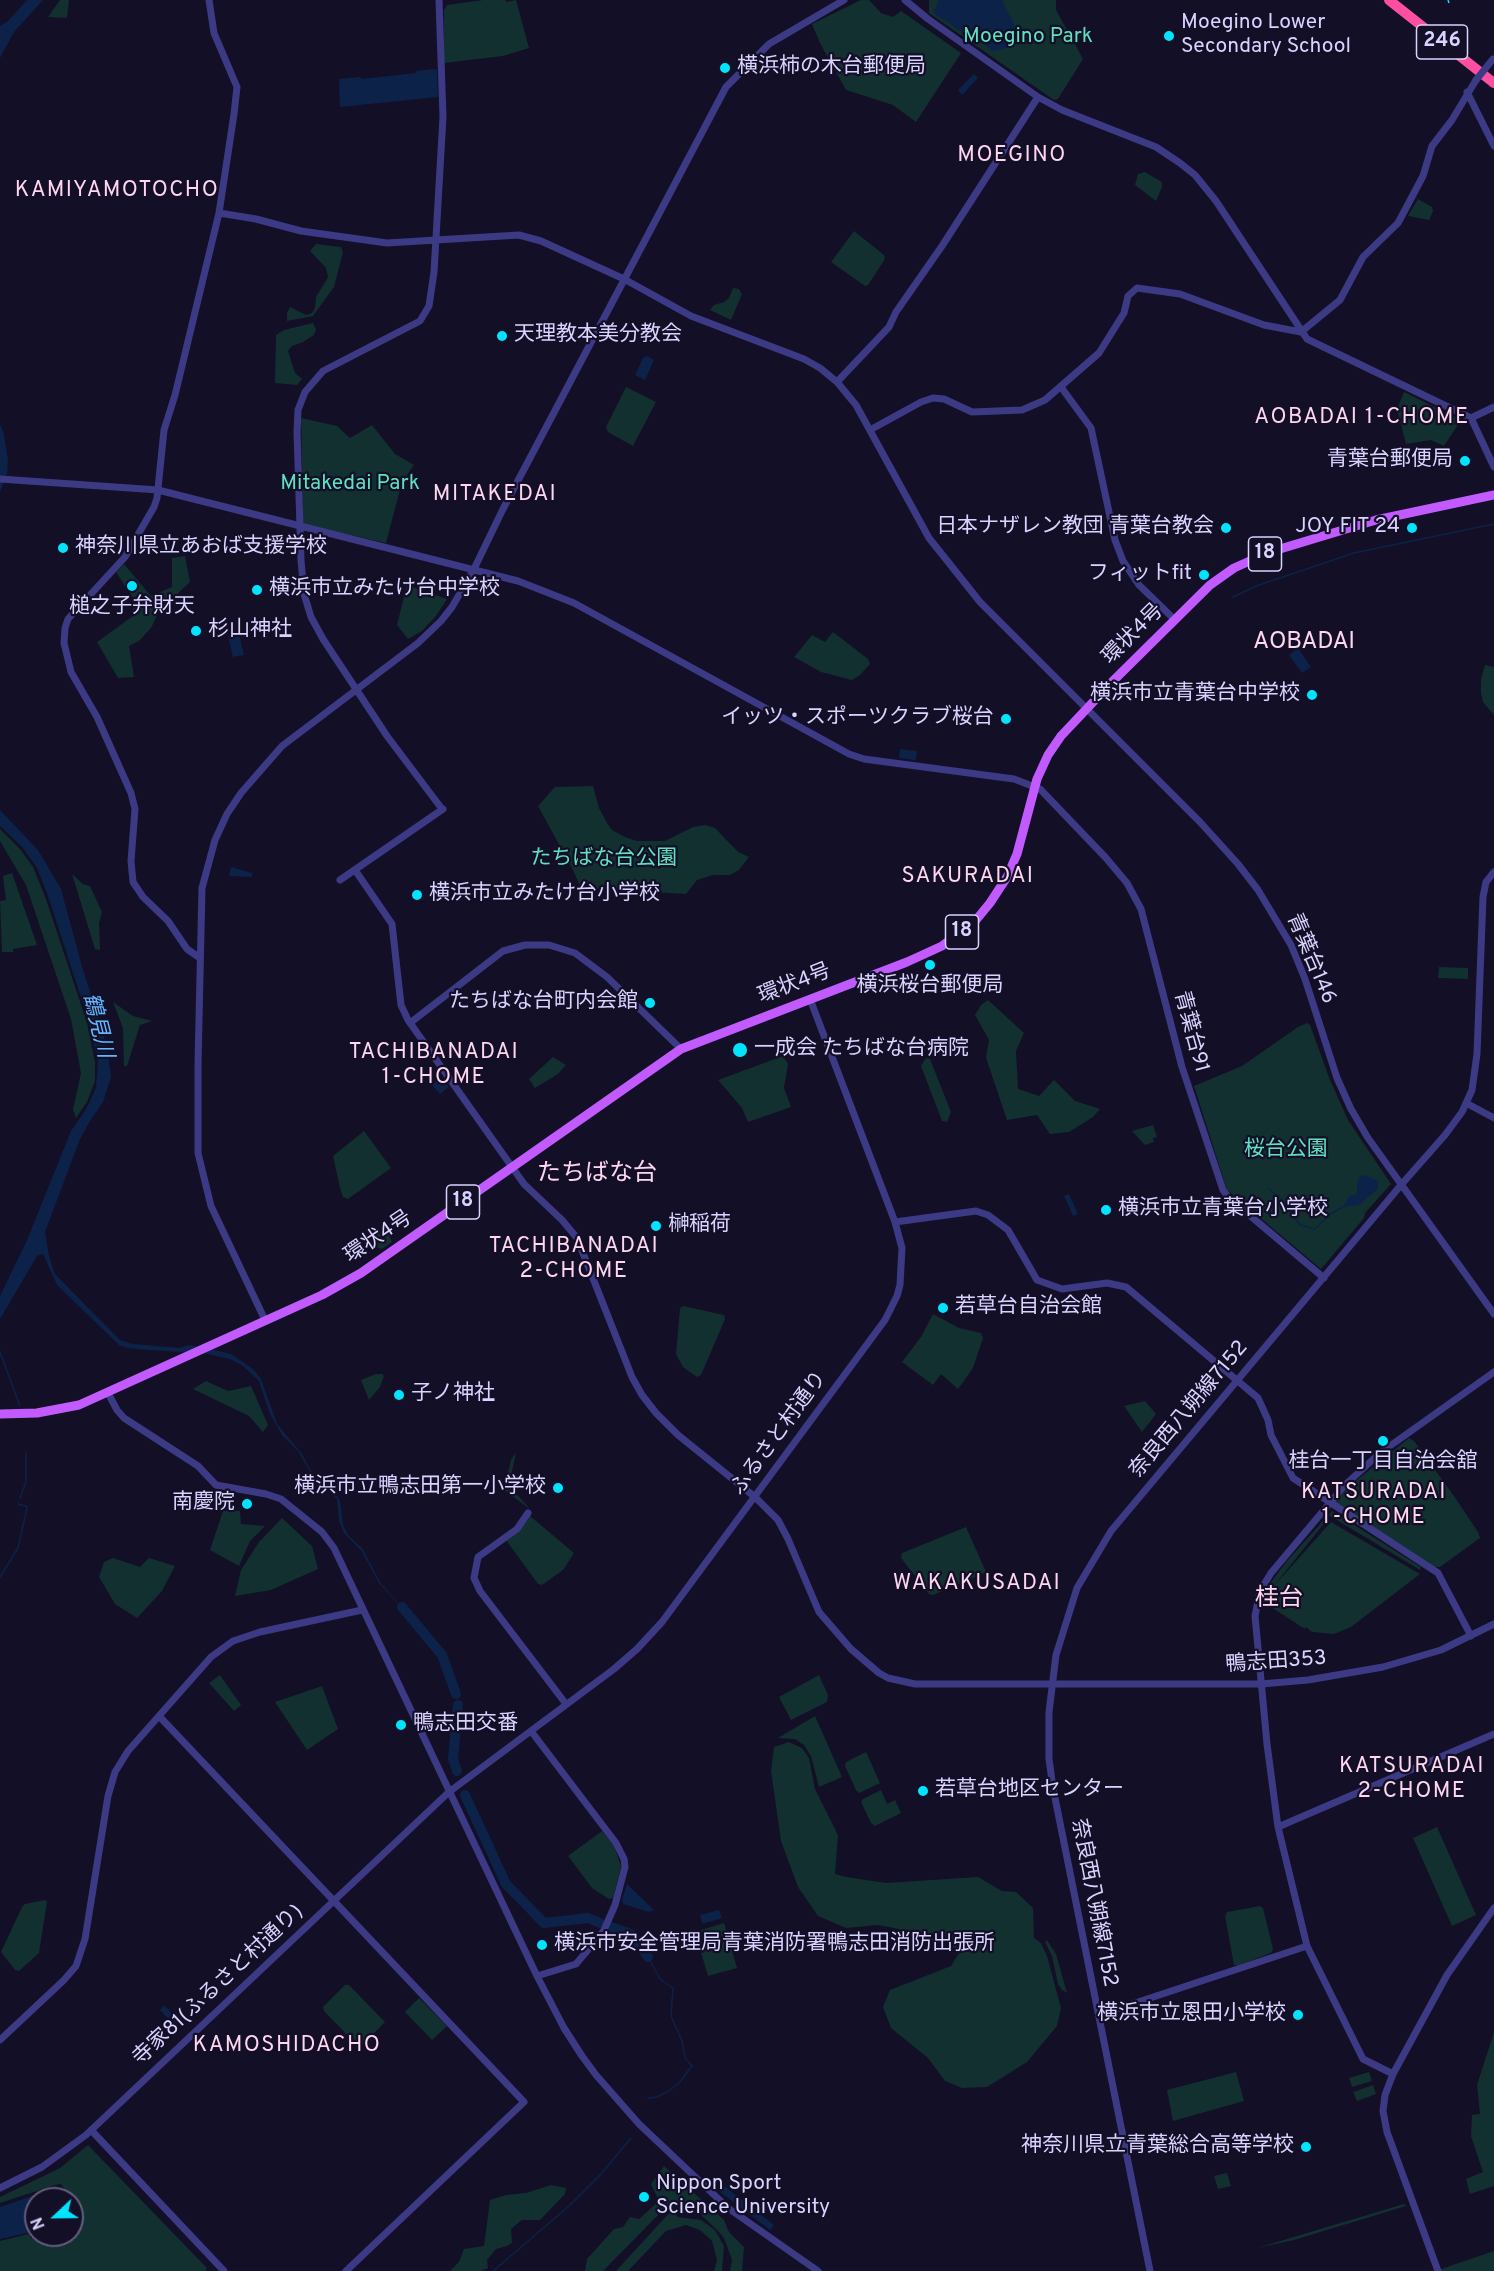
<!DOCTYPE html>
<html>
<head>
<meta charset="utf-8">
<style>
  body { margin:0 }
  #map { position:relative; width:1494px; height:2271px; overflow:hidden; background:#130f26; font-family:Overpass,sans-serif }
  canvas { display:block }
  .north { position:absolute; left:24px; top:2187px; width:60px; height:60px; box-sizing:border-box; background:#130f26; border:2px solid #625e7d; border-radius:50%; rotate:248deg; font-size:16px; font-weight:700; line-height:24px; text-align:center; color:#d9d4ff }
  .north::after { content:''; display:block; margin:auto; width:21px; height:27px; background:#00e5ff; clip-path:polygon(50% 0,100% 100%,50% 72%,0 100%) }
</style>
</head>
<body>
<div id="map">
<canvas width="1494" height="2271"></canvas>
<div class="north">N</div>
</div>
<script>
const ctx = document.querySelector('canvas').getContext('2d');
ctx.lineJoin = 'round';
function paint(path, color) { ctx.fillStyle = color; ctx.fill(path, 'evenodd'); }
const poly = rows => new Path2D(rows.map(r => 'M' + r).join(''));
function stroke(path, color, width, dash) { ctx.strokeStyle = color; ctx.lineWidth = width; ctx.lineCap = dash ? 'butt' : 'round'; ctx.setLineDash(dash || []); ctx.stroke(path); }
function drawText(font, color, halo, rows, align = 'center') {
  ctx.font = font + ' Overpass,"Noto Sans JP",sans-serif'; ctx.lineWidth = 4.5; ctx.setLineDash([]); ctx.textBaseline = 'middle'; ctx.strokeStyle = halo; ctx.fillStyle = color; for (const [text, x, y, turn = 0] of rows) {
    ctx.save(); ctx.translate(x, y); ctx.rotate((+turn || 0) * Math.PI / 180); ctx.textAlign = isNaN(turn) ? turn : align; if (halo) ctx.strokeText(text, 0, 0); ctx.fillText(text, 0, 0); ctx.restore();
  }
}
paint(poly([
  [60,0,69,0,67,18,48,17],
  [483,0,505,0,507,2,516,0,529,48,503,56,444,63,444,10,447,5],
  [861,0,869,0,881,13,893,17,901,11,961,53,916,122,893,105,846,90,820,43,812,24],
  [929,0,1056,0,1056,10,1083,59,1058,99,1054,100,929,13],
  [1145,172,1162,182,1162,187,1156,201,1135,185,1138,174],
  [1418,199,1432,207,1433,211,1429,220,1408,216],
  [854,231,884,255,885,259,868,285,865,286,831,262],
  [316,244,341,247,343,252,334,287,313,316,287,321,287,313,290,307,306,315,312,313,315,308,316,297,328,277,326,268,310,251],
  [733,288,739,289,742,294,731,320,710,310,714,305,724,302,729,298],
  [313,323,316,329,314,335,303,342,292,346,288,351,295,373,302,379,297,385,275,383,276,335,284,330],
  [626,387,656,402,633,446,608,432,606,427],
  [1404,392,1461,420,1444,446,1431,440,1406,444,1397,409],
  [301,418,337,426,350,438,372,425,395,454,414,465,402,482,386,543,303,524],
  [185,556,190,582,159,611,151,628,139,641,129,646,134,677,118,678,97,642,133,616,133,598,116,572,124,564,151,596,172,587,172,558],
  [407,585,447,599,436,616,422,631,408,639,397,625],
  [833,632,868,659,870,664,860,675,852,680,821,672,794,657,812,635,825,642],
  [1485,665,1494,667,1494,715,1483,702,1481,693,1481,679],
  [593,786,599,808,607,823,612,830,625,837,637,841,665,841,693,827,705,825,715,828,738,852,749,857,739,870,730,875,713,875,697,880,686,894,581,888,573,870,538,806,555,787],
  [0,829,20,849,33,867,46,899,87,1023,95,1062,95,1081,87,1102,76,1118,73,1110,81,1073,71,1019,26,885,0,841],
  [12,873,37,945,13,949,13,952,2,952,0,901,6,900,3,876],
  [72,874,83,884,90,886,102,912,99,923,100,950,95,949],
  [1439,967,1468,968,1468,979,1438,978],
  [988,1000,1024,1033,1016,1051,1018,1089,1039,1096,1054,1080,1075,1101,1100,1109,1093,1117,1069,1132,1050,1134,1037,1115,1007,1120,986,1058,989,1040,975,1015,981,1005],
  [113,1002,133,1016,152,1021,140,1025,127,1066,124,1066,123,1028],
  [1307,1023,1310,1025,1330,1080,1348,1120,1391,1184,1365,1213,1364,1218,1321,1269,1227,1190,1194,1086,1242,1066,1298,1027],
  [783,1056,788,1064,784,1088,791,1107,748,1122,742,1108,718,1080],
  [553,1057,566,1065,558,1074,535,1088,529,1079],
  [926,1058,930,1059,951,1112,947,1122,942,1121,921,1066],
  [1153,1125,1157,1137,1153,1138,1154,1142,1145,1145,1132,1131],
  [364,1131,391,1168,348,1199,343,1197,340,1188,333,1156],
  [386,1228,392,1242,382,1249,378,1248,370,1237],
  [683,1306,724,1315,725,1319,701,1375,697,1377,683,1367,676,1354,680,1308],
  [933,1314,959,1328,981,1333,983,1338,973,1368,958,1389,941,1374,933,1385,902,1362,921,1337],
  [376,1374,382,1374,384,1376,380,1387,369,1400,361,1380],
  [206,1381,228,1391,251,1386,268,1425,263,1432,249,1416,193,1389],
  [1145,1401,1156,1414,1142,1432,1124,1406],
  [1409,1438,1414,1441,1454,1496,1478,1532,1480,1538,1440,1567,1432,1567,1335,1502,1352,1484],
  [516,1452,511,1476,512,1489,530,1509,504,1490,511,1460],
  [223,1511,240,1511,241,1524,265,1526,250,1541,239,1566,210,1550],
  [1332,1511,1421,1567,1420,1570,1330,1516,1273,1587,1331,1522,1420,1574,1351,1627,1334,1634,1312,1632,1306,1627,1305,1629,1263,1602,1269,1585,1286,1562],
  [530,1516,574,1553,563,1570,542,1585,538,1584,506,1540,523,1526],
  [282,1518,312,1546,318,1569,271,1590,235,1596,241,1570,259,1542],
  [966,1527,986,1572,933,1595,929,1594,901,1558,902,1553],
  [113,1558,140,1567,149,1558,175,1566,162,1591,137,1618,115,1604,99,1577,104,1562],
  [220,1675,241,1705,234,1711,209,1683],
  [819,1675,828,1695,827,1702,791,1720,779,1697],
  [322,1686,338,1729,307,1750,275,1702],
  [815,1716,842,1777,819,1787,811,1756,804,1745,795,1739,778,1738],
  [789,1742,802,1748,809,1758,815,1789,838,1835,835,1874,846,1877,886,1883,978,1877,1002,1891,1016,1892,1033,1908,1034,1938,1041,1943,1047,1956,1061,2008,1057,2026,1027,2062,987,2087,962,2088,945,2081,928,2058,891,2028,883,2007,890,1990,951,1966,959,1953,945,1940,923,1944,899,1929,878,1925,846,1928,818,1916,798,1887,781,1841,771,1771,774,1747],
  [866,1752,880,1783,859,1793,856,1790,845,1766,846,1762],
  [881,1790,887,1804,895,1800,901,1813,875,1826,871,1823,861,1802,863,1799],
  [1437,1827,1476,1915,1452,1926,1413,1838],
  [602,1831,614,1846,621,1866,613,1898,609,1899,592,1888,568,1856],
  [45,1900,47,1902,39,1953,19,1971,15,1970,1,1952,22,1907,25,1904],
  [1260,1906,1263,1908,1273,1949,1271,1953,1239,1965,1234,1965,1225,1916,1227,1912],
  [724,1923,737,1968,708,1976,695,1932],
  [1047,1940,1056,1954,1067,1993,1062,1990,1058,1984,1052,1956,1045,1942],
  [345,1985,349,1985,385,2022,361,2046,358,2046,324,2011,323,2007],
  [419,1998,447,2026,432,2040,405,2012],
  [1494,2032,1494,2186,1470,2194,1466,2179,1483,2172,1471,2136,1472,2115,1480,2114,1477,2085],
  [1236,2072,1244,2101,1173,2121,1167,2090],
  [1369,2072,1372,2081,1352,2087,1349,2078],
  [1373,2085,1376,2094,1357,2101,1353,2092],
  [88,2145,206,2267,206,2271,0,2271,0,2241,28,2234,33,2240,31,2235,36,2232,36,2235,72,2235,72,2204,74,2202,61,2184,55,2185,0,2203,0,2197,60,2168],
  [664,2166,724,2220,729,2232,744,2247,742,2271,730,2271,732,2260,724,2238,716,2229,700,2214,686,2207,677,2206,665,2208,603,2271,585,2271,587,2259,614,2229,623,2227,630,2217,639,2219,659,2201,651,2184],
  [1227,2173,1231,2186,1218,2189,1214,2176],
  [551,2185,566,2188,565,2194,540,2220,522,2220,511,2229,512,2243,507,2246,496,2249,487,2260,488,2268,481,2271,450,2271,459,2262,464,2249,484,2246,490,2200,506,2195,526,2193],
  [1404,2204,1406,2206,1294,2240,1257,2248],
  [672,2210,678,2217,701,2220,715,2230,724,2246,722,2271,714,2271,717,2260,712,2241,700,2230,686,2225,666,2231,628,2271,616,2271],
  [1494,2251,1494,2271,1441,2271,1441,2269]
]), '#12302f');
paint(poly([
  [27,0,43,0,14,32,0,58,0,26,8,21],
  [938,0,1002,0,1014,24,1015,36,1006,48,993,51,976,38,963,33,934,13,933,9,936,8],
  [434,69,437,70,438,97,340,107,339,79,360,77,362,79,416,73,416,71],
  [974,74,978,78,962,95,958,90],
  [647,356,654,360,645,380,635,375,643,358],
  [0,424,4,434,8,461,7,474,0,492],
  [239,634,244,655,233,657,228,636],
  [1298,648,1311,667,1302,673,1289,655],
  [900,749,917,751,916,760,899,758],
  [0,810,38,850,61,889,83,970,100,1021,108,1054,111,1077,103,1102,90,1121,80,1139,45,1232,49,1256,55,1274,120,1340,133,1344,180,1348,188,1345,211,1349,231,1354,253,1369,261,1379,277,1424,302,1454,313,1475,337,1496,340,1501,343,1525,348,1535,362,1548,380,1582,410,1617,379,1583,361,1550,344,1533,339,1521,337,1499,313,1477,298,1451,282,1435,270,1414,259,1381,243,1366,230,1359,194,1351,181,1352,149,1350,127,1348,119,1345,57,1285,43,1254,37,1256,0,1319,0,1296,27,1240,71,1131,86,1109,96,1088,98,1062,88,1019,47,893,37,868,22,847,0,826],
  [231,867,252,873,252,877,229,876],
  [441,1078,449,1087,440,1094,432,1085],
  [1365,1175,1378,1181,1378,1189,1359,1205,1343,1207,1349,1196,1357,1194,1357,1182,1360,1177],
  [1069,1194,1078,1214,1073,1216,1064,1196],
  [627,1884,654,1910,649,1912,623,1904,622,1900],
  [719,1910,722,1918,702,1924,700,1915],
  [164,2005,179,2021,175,2026,160,2010],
  [724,2186,774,2225,770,2230,720,2192],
  [55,2188,66,2194,70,2199,36,2199,36,2231,0,2239,0,2207]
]), '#0c2248');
stroke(poly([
  [1233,597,1256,586,1354,553,1494,524],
  [1268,1188,1284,1202],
  [1285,1204,1300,1225,1315,1229,1329,1215,1343,1207],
  [0,1352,20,1406],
  [20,1498,26,1482,26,1452],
  [0,1577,18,1548,27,1508,26,1506,18,1504],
  [648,2098,657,2097,667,2092,679,2083,692,2066,685,2058,682,2041,671,2016,673,1988,660,1979,648,1957],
  [493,2271,569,2206,601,2174,631,2138]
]), '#0c2248', 1.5);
stroke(poly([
  [402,1607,442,1655,456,1694],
  [457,1771,453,1759,458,1705],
  [465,1795,506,1884,544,1923,588,1918,600,1923],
  [611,1927,631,1934,648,1957]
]), '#0c2248', 10);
stroke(poly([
  [439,0,443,117,434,272,429,306,420,321,323,371,305,392,298,410,297,432,301,560,304,594,311,617,323,639,387,736,442,809],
  [905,0,928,19,1038,97,1062,110,1156,147,1180,163,1195,175,1216,201,1307,339,1471,418,1494,467],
  [1467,92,1494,146],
  [219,213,256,219,301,231,387,243,519,235,541,241,624,279,691,316,804,359,820,368,837,382,856,405,929,538,980,602,1200,822,1238,864,1258,890,1291,945,1305,979,1337,1078,1351,1109,1368,1138,1494,1314],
  [1301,332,1340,300,1363,257,1398,223,1423,176,1432,146,1452,120,1476,80],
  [837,382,889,327,896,312,942,246,1038,97],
  [1061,387,1091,428,1115,540,1123,561,1139,585,1175,620],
  [1471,418,1494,407],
  [870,430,921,402,933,398,944,399,972,412,1022,410,1045,400,1099,353,1124,313,1128,296,1137,288,1180,294,1264,325,1301,332],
  [0,479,158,490,518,581,574,603,849,754,864,759,1014,779,1040,789,1106,858,1127,883,1141,909,1182,1067,1223,1190,1228,1197,1324,1278],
  [355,870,392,924,401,1005,408,1020,524,1184,562,1220,577,1238,632,1377,642,1395,656,1413,678,1435,755,1497,778,1520,788,1539,819,1612,851,1649,879,1673,888,1678,915,1684,1261,1684,1308,1680,1383,1667,1441,1650,1494,1624],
  [340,880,443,809],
  [200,958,187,949,168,921,143,897,133,882,131,861,135,809,131,793,97,717,71,672,64,643,65,628,68,619,125,557,154,507,157,498,164,430,175,395,219,213,234,114,237,87,214,33,209,0],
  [410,1023,503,951,525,945,549,945,575,953,607,977,681,1049],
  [1466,1103,1494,1118],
  [895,1222,976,1211,988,1215,1008,1230,1037,1280,1062,1289,1107,1283,1126,1287,1258,1398,1268,1420,1271,1435,1293,1478,1438,1573,1471,1636],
  [265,1320,211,1206,198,1153,198,1064,202,888,215,840,227,814,241,793,282,746,418,643,441,621,452,607,474,569,503,509,726,87,769,44,844,0],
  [108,1393,117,1410,124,1418,198,1466,216,1485,266,1494,281,1499,322,1532,334,1548,537,1976,564,2028,582,2056,596,2075,639,2124,728,2208,818,2271],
  [528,1513,517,1529,478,1557,474,1578,480,1591,566,1704],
  [159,1716,524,2102,346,2271],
  [531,1731,616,1843,624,1859,625,1867,615,1905,604,1930,598,1938,576,1964,537,1976],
  [1278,1827,1494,1734],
  [1099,2015,1307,1946],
  [0,2040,64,1980,76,1966,85,1939,108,1796,115,1772,128,1751,211,1657,233,1641,260,1632,362,1610],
  [1393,2074,1363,2059,1307,1946,1278,1827,1267,1744,1255,1616,1260,1591,1271,1573,1345,1485,1380,1453,1494,1372],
  [91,2130,224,2271],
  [0,2188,42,2167,86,2135,449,1792,614,1669,637,1649,662,1622,885,1320,897,1296,900,1285,902,1248,895,1222,810,999],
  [1150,2271,1053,1788,1049,1759,1049,1712,1056,1655,1077,1588,1111,1531,1401,1185,1445,1135,1462,1112,1472,1090,1477,1054,1483,897,1486,882,1494,872],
  [1438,2271,1387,2132,1383,2111,1385,2095,1393,2074,1447,1975,1494,1908]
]), '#3d3a85', 7);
stroke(poly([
  [0,1414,37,1413,79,1405,322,1295,361,1273,681,1049,907,962,942,946,976,920,990,903,1007,877,1017,854,1037,779,1048,755,1061,736,1112,682,1210,585,1234,568,1270,552,1376,520,1494,495]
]), '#c25bff', 9);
stroke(poly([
  [1389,0,1494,83]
]), '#ff4fa3', 10);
stroke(poly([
  [1448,0,1449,3]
]), '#00e5ff', 1.5, [9, 8]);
stroke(poly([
  [1476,80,1493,59]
]), '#3d3a85', 7);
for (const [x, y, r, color] of [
  [1169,36,6,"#00e5ff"],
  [725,68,6,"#00e5ff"],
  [502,336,6,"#00e5ff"],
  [1465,461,6,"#00e5ff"],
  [1226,528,6,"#00e5ff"],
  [1412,528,6,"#00e5ff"],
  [63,548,6,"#00e5ff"],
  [1204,575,6,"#00e5ff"],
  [132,586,6,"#00e5ff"],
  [257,590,6,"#00e5ff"],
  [196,631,6,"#00e5ff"],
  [1312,695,6,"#00e5ff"],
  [1006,719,6,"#00e5ff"],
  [417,895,6,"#00e5ff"],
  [930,965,6,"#00e5ff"],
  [650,1003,6,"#00e5ff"],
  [740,1050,8,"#00e5ff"],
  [1106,1210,6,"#00e5ff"],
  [656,1226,6,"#00e5ff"],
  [943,1308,6,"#00e5ff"],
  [399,1395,6,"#00e5ff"],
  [1383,1441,6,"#00e5ff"],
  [558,1488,6,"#00e5ff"],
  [247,1504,6,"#00e5ff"],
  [401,1725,6,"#00e5ff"],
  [923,1791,6,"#00e5ff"],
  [542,1945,6,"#00e5ff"],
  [1298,2015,6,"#00e5ff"],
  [1306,2147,6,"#00e5ff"],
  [644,2197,6,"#00e5ff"]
]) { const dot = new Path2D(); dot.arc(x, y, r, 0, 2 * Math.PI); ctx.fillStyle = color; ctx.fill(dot); stroke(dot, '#130f26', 2); }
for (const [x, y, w] of [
  [1442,42,51],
  [1265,554,33],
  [962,932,33],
  [463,1202,33]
]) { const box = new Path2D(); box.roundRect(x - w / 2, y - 17, w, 34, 4.5); ctx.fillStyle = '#130f26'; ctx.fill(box); stroke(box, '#d9d4ff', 1.5); }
drawText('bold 20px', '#d9d4ff', null, [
  ["246",1442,42],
  ["18",1265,554],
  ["18",962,932],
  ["18",463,1202]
]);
drawText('21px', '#d9d4ff', '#130f26', [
  ["Moegino Lower",1181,24],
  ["Secondary School",1181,48],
  ["横浜柿の木台郵便局",737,68],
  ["天理教本美分教会",514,336],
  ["青葉台郵便局",1453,461,"right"],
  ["日本ナザレン教団 青葉台教会",1214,528,"right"],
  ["JOY FIT 24",1400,528,"right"],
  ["神奈川県立あおば支援学校",75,548],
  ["フィットfit",1192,575,"right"],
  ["横浜市立みたけ台中学校",269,590],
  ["槌之子弁財天",132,608,"center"],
  ["杉山神社",208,631],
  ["横浜市立青葉台中学校",1300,695,"right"],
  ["イッツ・スポーツクラブ桜台",994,719,"right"],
  ["横浜市立みたけ台小学校",429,895],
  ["横浜桜台郵便局",930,987,"center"],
  ["たちばな台町内会館",638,1003,"right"],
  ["一成会 たちばな台病院",754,1050],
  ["横浜市立青葉台小学校",1118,1210],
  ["榊稲荷",668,1226],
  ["若草台自治会館",955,1308],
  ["子ノ神社",411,1395],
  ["桂台一丁目自治会舘",1383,1463,"center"],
  ["横浜市立鴨志田第一小学校",546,1488,"right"],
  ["南慶院",235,1504,"right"],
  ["鴨志田交番",413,1725],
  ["若草台地区センター",935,1791],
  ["横浜市安全管理局青葉消防署鴨志田消防出張所",554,1945],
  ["横浜市立恩田小学校",1286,2015,"right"],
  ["神奈川県立青葉総合高等学校",1294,2147,"right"],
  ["Nippon Sport",656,2185],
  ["Science University",656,2209]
], 'left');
drawText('21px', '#5fe0c0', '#130f26', [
  ["Moegino Park",1028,38],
  ["Mitakedai Park",350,485],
  ["たちばな台公園",604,860],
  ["桜台公園",1286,1151]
]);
drawText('21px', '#d9d4ff', '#130f26', [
  ["環状4号",1134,635,-45],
  ["青葉台146",1310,959,67],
  ["環状4号",795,985,-21],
  ["青葉台91",1190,1032,75],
  ["環状4号",379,1238,-34],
  ["奈良西八朔線7152",1190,1410,-50],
  ["ふるさと村通り",780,1434,-54],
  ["鴨志田353",1276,1663,-4],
  ["奈良西八朔線7152",1093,1903,79],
  ["寺家81(ふるさと村通り)",219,1986,-43]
]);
ctx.letterSpacing = '1.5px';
drawText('22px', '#ffd6f0', '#130f26', [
  ["MOEGINO",1012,157],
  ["KAMIYAMOTOCHO",117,192],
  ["AOBADAI 1-CHOME",1362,419],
  ["MITAKEDAI",495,496],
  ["SAKURADAI",968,878],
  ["TACHIBANADAI",434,1054],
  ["1-CHOME",434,1079],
  ["TACHIBANADAI",574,1248],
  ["2-CHOME",574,1273],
  ["KATSURADAI",1374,1494],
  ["1-CHOME",1374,1519],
  ["WAKAKUSADAI",977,1585],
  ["KATSURADAI",1412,1768],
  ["2-CHOME",1412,1793],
  ["KAMOSHIDACHO",287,2047]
]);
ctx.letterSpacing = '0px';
drawText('italic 22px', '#62b6ff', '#130f26', [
  ["鶴見川",96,1026,76]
]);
drawText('24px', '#ffd6f0', '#130f26', [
  ["AOBADAI",1304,643],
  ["たちばな台",597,1175],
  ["桂台",1279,1600]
]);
</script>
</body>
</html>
